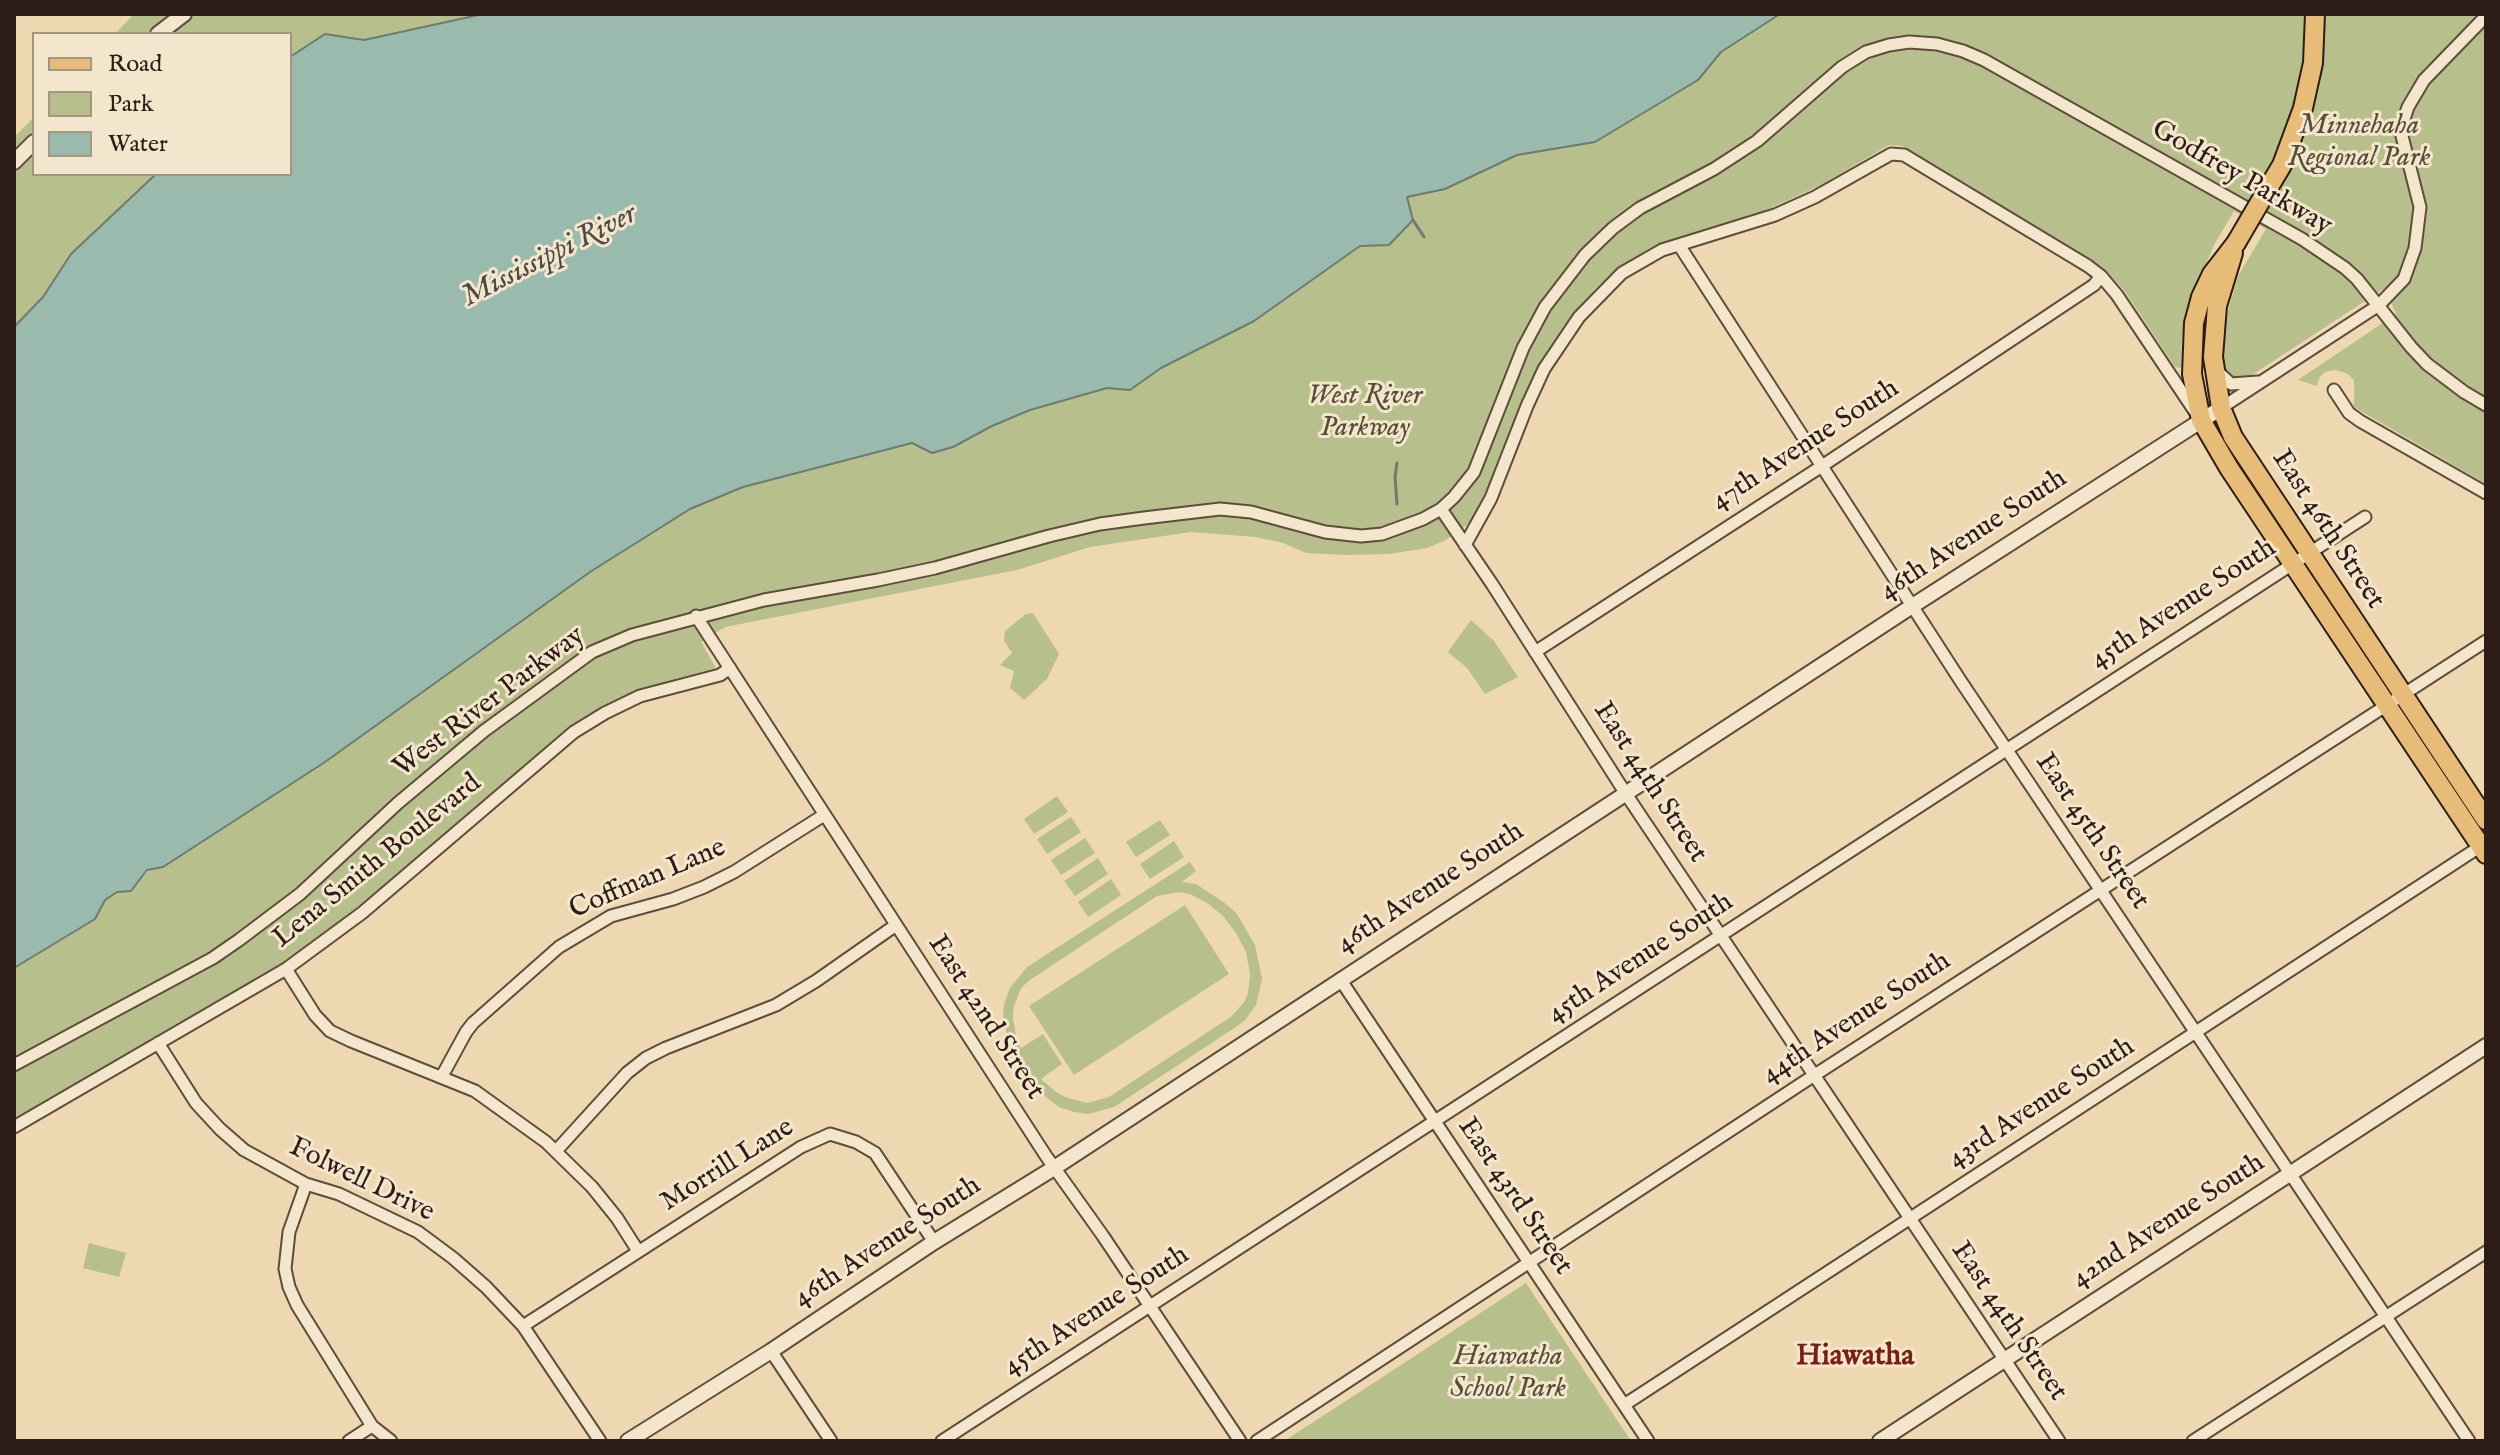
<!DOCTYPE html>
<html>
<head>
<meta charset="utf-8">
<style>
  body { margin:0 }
  #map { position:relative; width:2500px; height:1455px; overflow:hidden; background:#eed8b2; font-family:"IM FELL English",serif }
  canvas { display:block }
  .frame { position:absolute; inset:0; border:16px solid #2e1d16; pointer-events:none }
  .legend { position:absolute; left:32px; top:32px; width:260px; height:144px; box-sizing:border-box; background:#f4e6cd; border:2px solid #a59684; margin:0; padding:10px 14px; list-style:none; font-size:24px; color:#2e1d16 }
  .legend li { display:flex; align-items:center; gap:16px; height:40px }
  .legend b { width:40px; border:2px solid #a59684 }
</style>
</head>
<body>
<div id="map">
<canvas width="2500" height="1455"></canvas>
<div class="frame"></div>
<ul class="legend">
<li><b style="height:10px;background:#e7bc79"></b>Road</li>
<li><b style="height:22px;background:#b7bf8d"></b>Park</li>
<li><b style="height:22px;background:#99baac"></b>Water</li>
</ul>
</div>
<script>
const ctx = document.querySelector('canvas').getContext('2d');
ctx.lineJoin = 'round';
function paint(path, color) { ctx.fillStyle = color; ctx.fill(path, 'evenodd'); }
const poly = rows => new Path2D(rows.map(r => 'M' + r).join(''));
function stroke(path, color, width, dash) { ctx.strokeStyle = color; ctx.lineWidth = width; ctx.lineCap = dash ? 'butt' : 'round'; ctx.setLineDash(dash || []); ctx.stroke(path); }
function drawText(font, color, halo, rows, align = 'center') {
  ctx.font = font + ' "IM FELL English",serif'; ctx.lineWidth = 6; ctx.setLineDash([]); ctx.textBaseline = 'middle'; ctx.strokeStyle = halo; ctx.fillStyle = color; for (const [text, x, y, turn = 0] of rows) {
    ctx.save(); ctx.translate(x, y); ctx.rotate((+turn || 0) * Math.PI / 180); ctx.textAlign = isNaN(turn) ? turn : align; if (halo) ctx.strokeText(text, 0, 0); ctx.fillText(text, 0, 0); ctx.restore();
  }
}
paint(poly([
  [134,14,483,14,364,40,325,34,290,57,290,34,115,34],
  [1780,14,2486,14,2486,484,2354,407,2354,380,2346,373,2335,370,2325,372,2319,378,2317,386,2298,380,2396,314,2385,288,2246,379,2238,380,2231,377,2226,372,2223,353,2226,318,2238,276,2266,229,2234,211,2214,245,2194,293,2182,344,2181,368,2175,367,2124,290,2101,266,1902,146,1889,145,1821,185,1760,213,1650,248,1625,263,1596,288,1562,329,1535,376,1475,519,1446,540,1427,548,1389,554,1346,555,1306,553,1283,543,1256,537,1191,532,1090,547,1017,570,725,627,701,642,716,668,638,689,601,707,570,726,358,907,282,963,14,1119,14,968,95,919,105,900,117,892,131,891,148,871,163,867,325,762,590,572,636,541,690,509,743,487,912,443,932,453,1030,410,1107,388,1131,390,1161,368,1254,321,1361,246,1389,245,1406,197,1445,189,1517,155,1595,142,1698,80,1721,52],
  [34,117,34,174,156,174,71,254,43,297,14,327,14,137],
  [1033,613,1059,654,1047,679,1024,700,1010,688,1014,671,1000,665,1012,653,1004,641,1005,631,1026,614],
  [1471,620,1494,641,1518,677,1485,694,1467,668,1448,652],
  [1057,796,1068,812,1034,834,1024,819],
  [1071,817,1081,832,1047,854,1037,839],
  [1160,820,1170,835,1136,857,1126,842],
  [1085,838,1095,853,1061,875,1051,860],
  [1174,841,1184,857,1150,879,1140,864],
  [1098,858,1108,874,1075,896,1064,881],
  [1190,862,1196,871,1182,882,1196,884,1225,903,1237,914,1255,945,1262,979,1256,1005,1245,1020,1236,1027,1114,1107,1088,1114,1074,1112,1059,1107,1032,1086,1014,1059,1003,1020,1004,1004,1010,988,1027,967],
  [1179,892,1190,894,1207,903,1223,916,1236,933,1246,952,1250,974,1248,994,1244,1002,1232,1016,1109,1097,1087,1103,1065,1097,1055,1091,1041,1079,1062,1064,1043,1034,1021,1048,1017,1041,1013,1018,1014,1006,1021,988,1030,980,1157,896],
  [1111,879,1121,895,1088,917,1078,902],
  [1185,905,1229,974,1074,1075,1029,1006],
  [89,1243,126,1253,119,1277,83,1268],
  [1526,1283,1631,1441,1284,1441,1372,1384]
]), '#b7bf8d');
const water = poly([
  [483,14,1780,14,1721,52,1698,80,1595,142,1517,155,1445,189,1407,197,1413,220,1389,245,1360,246,1254,321,1161,368,1130,390,1107,388,1030,410,992,426,953,447,932,453,912,443,743,487,690,509,590,572,325,762,163,867,147,870,131,891,117,892,105,900,95,919,14,968,14,327,43,297,71,254,156,174,290,174,290,57,325,34,364,40,483,14]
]);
paint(water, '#99baac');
stroke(water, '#6e7b70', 2);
stroke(poly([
  [1413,220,1424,237],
  [1397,463,1395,477,1397,504]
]), '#6e7b70', 3);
const minor = poly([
  [1679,245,1960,680,2469,1441],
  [2217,371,2231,384,2258,382],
  [2334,390,2349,413,2360,421,2486,493],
  [2221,408,2379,305,2404,279,2415,248,2420,207,2402,136,2402,125,2408,107,2424,80,2486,16],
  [1441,509,1492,584,1626,794,2059,1441],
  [1465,545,1491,498,1527,406,1544,369,1579,317,1622,273,1662,250,1775,215,1815,197,1891,154,1904,155,2088,266,2101,276,2117,295,2198,416],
  [696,616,1046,1156,1103,1236,1240,1441],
  [1535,652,1822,466,2094,285,2101,276],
  [286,969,315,1015,330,1031,351,1041,475,1091,546,1142,592,1187,617,1218,638,1251],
  [1340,979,1648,1441],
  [158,1043,196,1103,220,1129,244,1150,306,1184,339,1194,418,1232,453,1258,486,1287,523,1326,600,1441],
  [14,1065,213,958,239,940,300,894,398,803,484,731,592,652,632,635,764,600,878,580,935,568,1049,536,1100,524,1144,518,1220,509,1251,512,1325,532,1361,536,1382,534,1423,519,1441,509,1454,497,1474,472,1523,348,1545,307,1585,255,1613,228,1640,208,1714,169,1757,141,1842,67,1866,52,1889,45,1909,42,1937,44,1963,51,1984,60,2302,239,2345,268,2357,279,2411,347,2427,364,2464,392,2486,405],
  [442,1076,466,1032,473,1023,559,947,611,916,673,899,704,887,734,872,824,815],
  [14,1127,286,969,362,913,574,732,605,713,640,696,720,675,730,668],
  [556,1151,627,1073,646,1058,666,1048,776,1005,816,981,896,925],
  [306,1184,289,1232,285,1269,289,1287,297,1305,372,1426,391,1441],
  [523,1326,801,1147,830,1134,856,1142,875,1153,934,1242],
  [771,1351,831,1441],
  [1624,1405,2484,844],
  [349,1441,372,1426],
  [942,1441,2365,517],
  [1257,1441,1807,1080,2486,641],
  [2193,1441,2486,1252]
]);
const tertiary = poly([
  [158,34,184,14],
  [14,162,34,142],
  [628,1441,771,1351,934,1242,1054,1168,1903,612,2221,408],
  [1880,1441,2486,1046]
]);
const primary = poly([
  [2267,190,2282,165,2303,108,2313,63,2315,14],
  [2236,243,2212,274,2201,297,2194,323,2192,374,2201,420,2229,468,2486,854],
  [2233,253,2217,306,2213,357,2221,408,2233,437,2486,820]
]);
stroke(minor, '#5e4c3d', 15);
stroke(tertiary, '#5e4c3d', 18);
stroke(primary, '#2e1d16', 22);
stroke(minor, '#f4e6cd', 11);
stroke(tertiary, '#f4e6cd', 14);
stroke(primary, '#e7bc79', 18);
const primaryBridge = poly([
  [2236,243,2267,190]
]);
stroke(primaryBridge, '#2e1d16', 22, []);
stroke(primaryBridge, '#e7bc79', 18);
drawText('italic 28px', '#574e3a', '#f4e6cd', [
  ["Minnehaha",2359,127],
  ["Regional Park",2359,159],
  ["West River",1365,397],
  ["Parkway",1365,429],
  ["Hiawatha",1508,1358],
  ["School Park",1508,1390]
]);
drawText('28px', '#2e1d16', '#f4e6cd', [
  ["Godfrey Parkway",2241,179,30],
  ["47th Avenue South",1806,446,-33],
  ["East 46th Street",2327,530,57],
  ["46th Avenue South",1974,536,-33],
  ["45th Avenue South",2184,605,-33],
  ["West River Parkway",490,703,-37],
  ["East 44th Street",1649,783,57],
  ["East 45th Street",2091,832,56],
  ["Lena Smith Boulevard",378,862,-39],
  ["Coffman Lane",648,880,-23],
  ["46th Avenue South",1431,889,-33],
  ["45th Avenue South",1641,959,-33],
  ["East 42nd Street",985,1018,57],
  ["44th Avenue South",1857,1019,-33],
  ["43rd Avenue South",2042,1104,-33],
  ["Morrill Lane",728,1166,-32],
  ["Folwell Drive",361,1181,26],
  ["East 43rd Street",1514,1197,56],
  ["42nd Avenue South",2169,1222,-33],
  ["46th Avenue South",888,1243,-33],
  ["45th Avenue South",1097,1312,-33],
  ["East 44th Street",2008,1322,56]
]);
drawText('italic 30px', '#4e4c43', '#f4e6cd', [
  ["Mississippi River",550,257,-27]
]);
drawText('bold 30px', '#7a1f14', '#f4e6cd', [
  ["Hiawatha",1855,1358]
]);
</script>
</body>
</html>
